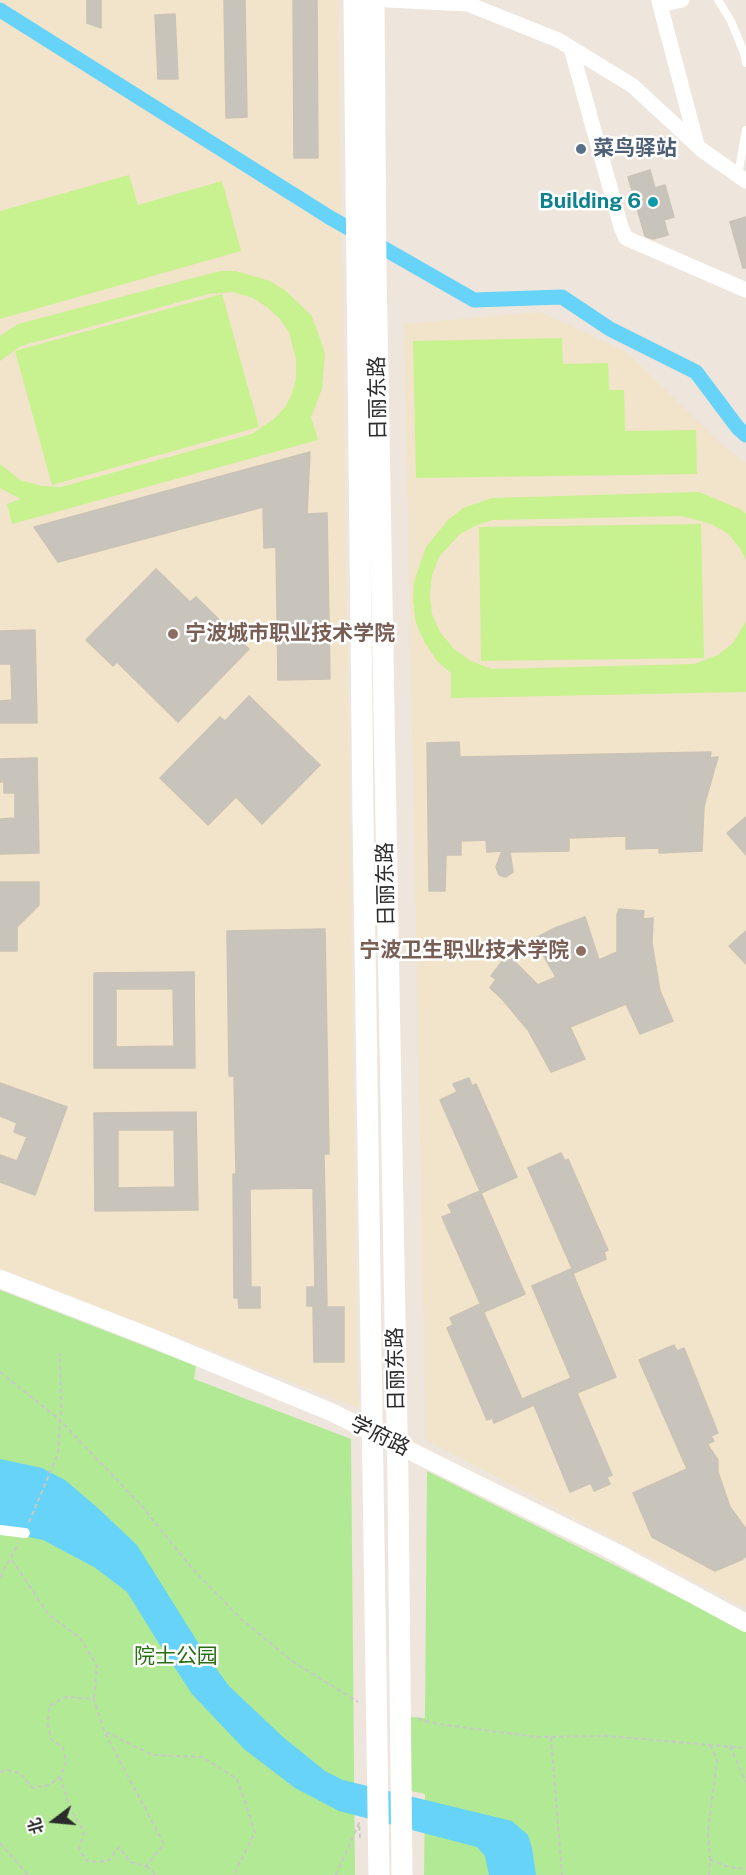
<!DOCTYPE html>
<html>
<head>
<meta charset="utf-8">
<style>
  body { margin:0 }
  #map { position:relative; width:746px; height:1875px; overflow:hidden; background:#eee6dc; font-family:"Public Sans","Noto Sans SC",sans-serif }
  canvas { display:block }
  .north { position:absolute; left:24px; top:1791px; width:60px; height:60px; -webkit-text-stroke:4px #fff; paint-order:stroke; rotate:254deg; font-size:16px; font-weight:700; line-height:24px; text-align:center; color:#2b2b2b }
  .north::after { content:''; display:block; margin:auto; width:21px; height:27px; background:#2b2b2b; clip-path:polygon(50% 0,100% 100%,50% 72%,0 100%) }
</style>
</head>
<body>
<div id="map">
<canvas width="746" height="1875"></canvas>
<div class="north">北</div>
</div>
<script>
const ctx = document.querySelector('canvas').getContext('2d');
ctx.lineJoin = 'round';
function paint(path, color) { ctx.fillStyle = color; ctx.fill(path, 'evenodd'); }
const poly = rows => new Path2D(rows.map(r => 'M' + r).join(''));
function stroke(path, color, width, dash) { ctx.strokeStyle = color; ctx.lineWidth = width; ctx.lineCap = dash ? 'butt' : 'round'; ctx.setLineDash(dash || []); ctx.stroke(path); }
function drawText(font, color, halo, rows, align = 'center') {
  ctx.font = font + ' "Public Sans","Noto Sans SC",sans-serif'; ctx.lineWidth = 5; ctx.setLineDash([]); ctx.textBaseline = 'middle'; ctx.strokeStyle = halo; ctx.fillStyle = color; for (const [text, x, y, turn = 0] of rows) {
    ctx.save(); ctx.translate(x, y); ctx.rotate((+turn || 0) * Math.PI / 180); ctx.textAlign = isNaN(turn) ? turn : align; if (halo) ctx.strokeText(text, 0, 0); ctx.fillText(text, 0, 0); ctx.restore();
  }
}
paint(poly([
  [0,0,338,0,358,1408,0,1268],
  [541,312,628,353,723,446,746,463,746,1608,426,1440,404,324]
]), '#f1e4ca');
paint(poly([
  [0,1290,196,1366,194,1379,351,1439,355,1875,0,1875],
  [427,1471,746,1631,746,1875,424,1875,425,1794,411,1791,410,1717,425,1718]
]), '#b2e994');
paint(poly([
  [129,175,138,205,222,181,241,251,0,319,0,211],
  [220,271,236,271,270,281,286,291,312,316,325,353,322,389,311,417,318,440,12,524,7,504,21,499,0,488,0,464,20,480,42,486,61,487,252,434,274,419,285,407,291,396,296,379,296,359,289,332,280,319,267,307,253,298,233,292,208,294,21,346,0,361,0,336,18,324],
  [222,294,259,427,52,485,15,351],
  [562,338,563,364,608,363,609,390,624,390,625,431,696,430,697,474,416,478,413,341],
  [699,492,740,509,746,514,746,560,740,548,727,533,711,524,682,516,493,520,477,525,460,534,439,557,432,575,430,595,432,614,440,632,454,649,471,661,492,669,694,664,718,655,733,643,746,621,746,692,451,698,451,673,437,661,425,643,416,623,413,601,414,582,426,547,448,520,463,508,492,498],
  [701,524,704,658,481,661,479,527]
]), '#c8f18f');
paint(poly([
  [0,1459,42,1468,65,1480,99,1509,137,1545,202,1649,229,1686,283,1737,325,1771,343,1780,512,1821,528,1835,532,1848,536,1875,489,1875,485,1856,477,1847,339,1811,295,1788,244,1749,192,1694,158,1642,127,1592,94,1567,43,1540,0,1531]
]), '#67d3f8');
stroke(poly([
  [0,10,329,217,474,300,562,297,610,329,696,372,738,428,746,435]
]), '#67d3f8', 15);
const building = poly([
  [87,0,101,0,101,28,87,23,87,0],
  [224,0,245,0,247,117,226,118,224,0],
  [293,0,317,0,318,158,294,158,293,0],
  [175,14,178,79,158,79,155,15,175,14],
  [650,170,655,188,665,185,674,217,664,220,668,235,653,239,645,236,628,177,650,170],
  [746,217,746,268,743,268,730,222,746,217],
  [310,452,307,514,327,513,330,679,278,680,276,547,264,548,263,507,58,562,34,527,310,452],
  [156,569,190,602,196,597,249,649,178,722,117,662,113,666,86,640,156,569],
  [35,630,37,723,0,723,0,701,12,700,11,664,0,664,0,631,35,630],
  [249,696,320,765,262,824,236,797,208,825,160,778,220,717,225,721,249,696],
  [459,742,460,757,711,752,710,758,718,757,704,806,702,851,659,853,659,848,626,849,626,836,569,838,569,851,510,852,513,872,505,877,499,875,496,867,502,851,487,852,486,840,461,841,461,855,446,855,445,891,429,891,427,743,459,742],
  [37,758,39,853,0,854,0,819,15,818,15,793,4,793,4,782,0,782,0,759,37,758],
  [746,817,746,855,727,833,746,817],
  [0,882,39,882,39,905,17,927,17,951,0,951,0,882],
  [619,909,644,911,643,919,653,918,652,943,660,991,673,1021,640,1034,626,1004,570,1027,585,1059,551,1072,528,1030,502,999,490,988,496,979,491,976,506,956,513,960,538,985,556,977,534,939,555,928,585,917,599,960,617,952,617,915,619,909],
  [325,929,329,1154,324,1154,327,1307,344,1307,344,1362,314,1362,313,1306,307,1306,307,1287,315,1287,313,1188,250,1189,251,1287,260,1287,260,1308,239,1308,238,1298,234,1298,233,1174,236,1174,234,1076,229,1076,227,931,325,929],
  [746,931,746,964,729,946,746,931],
  [194,972,195,1068,94,1068,94,973,194,972],
  [116,989,173,989,174,1046,116,1047,116,989],
  [469,1078,472,1086,476,1084,517,1177,481,1193,525,1294,484,1312,442,1217,452,1213,448,1205,480,1191,440,1100,457,1092,453,1084,469,1078],
  [0,1083,67,1107,35,1195,0,1182,0,1155,17,1161,27,1137,14,1132,17,1123,0,1116,0,1083],
  [196,1112,198,1210,95,1211,94,1113,196,1112],
  [118,1130,174,1130,175,1187,118,1188,118,1130],
  [561,1153,565,1161,568,1159,608,1250,604,1252,606,1259,574,1273,528,1168,561,1153],
  [571,1269,616,1377,577,1393,612,1475,607,1477,610,1484,594,1491,591,1483,570,1492,534,1405,494,1423,492,1418,487,1420,447,1328,453,1325,450,1318,480,1304,522,1399,571,1378,532,1286,571,1269],
  [674,1345,677,1351,684,1348,718,1433,711,1436,714,1441,707,1444,718,1460,718,1472,730,1507,746,1529,746,1556,743,1559,715,1571,652,1537,633,1493,687,1469,639,1360,674,1345]
]);
paint(building, '#c9c4bb');
stroke(building, '#cac2b6', 1.5);
stroke(poly([
  [0,1372,59,1419,141,1505,190,1566,241,1619,292,1661,358,1702],
  [29,1522,58,1454,61,1407,60,1353],
  [12,1560,49,1615,80,1638,97,1666,94,1699],
  [0,1577,19,1543],
  [418,1719,438,1724,537,1737,607,1736,746,1748],
  [551,1737,562,1875],
  [730,1746,746,1782],
  [0,1772,6,1770,20,1773,33,1788,49,1785,60,1777,66,1762,63,1748,51,1739,48,1725,49,1706,66,1697,94,1699,104,1731,152,1755,202,1757,237,1779,255,1832,234,1875],
  [60,1777,70,1808,84,1832,79,1850,87,1861,99,1862,109,1860,119,1847,130,1862,146,1866,164,1844,104,1731],
  [0,1843,28,1875],
  [710,1860,729,1867,746,1869],
  [146,1866,156,1875],
  [336,1875,359,1823,360,1838],
  [709,1875,710,1860,708,1832,717,1761,710,1744]
]), '#c8c8c8', 2, [4.5, 3]);
stroke(poly([
  [718,0,731,21,744,53,746,63],
  [738,175,746,130]
]), '#fff', 8);
stroke(poly([
  [0,1530,25,1533]
]), '#fff', 10);
stroke(poly([
  [388,0,468,4,558,40,633,86,702,150,746,181],
  [659,0,660,5,682,0],
  [660,5,697,145],
  [571,48,621,227,626,238,746,290]
]), '#fff', 15);
stroke(poly([
  [0,1279,147,1336,331,1412,615,1552,746,1623]
]), '#fff', 18);
stroke(poly([
  [354,0,363,816,379,1875],
  [374,0,376,268,398,1484,402,1875]
]), '#fff', 21);
for (const [x, y, r, color] of [
  [581,149,6,"#5c6f8a"],
  [653,202,6,"#0f9aa8"],
  [173,634,6,"#8d6e63"],
  [581,951,6,"#8d6e63"]
]) { const dot = new Path2D(); dot.arc(x, y, r, 0, 2 * Math.PI); ctx.fillStyle = color; ctx.fill(dot); stroke(dot, '#fff', 2); }
drawText('bold 21px', '#4e5e75', '#fff', [
  ["菜鸟驿站",593,149]
], 'left');
drawText('bold 21px', '#0d838f', '#fff', [
  ["Building 6",641,202]
], 'right');
drawText('21px', '#2b2b2b', '#fff', [
  ["日丽东路",378,398,-91],
  ["日丽东路",386,884,-91],
  ["日丽东路",396,1369,-91],
  ["学府路",380,1436,26]
]);
drawText('bold 21px', '#785e54', '#fff', [
  ["宁波城市职业技术学院",185,634],
  ["宁波卫生职业技术学院",569,951,"right"]
], 'left');
drawText('21px', '#286f14', '#fff', [
  ["院士公园",176,1657]
]);
</script>
</body>
</html>
